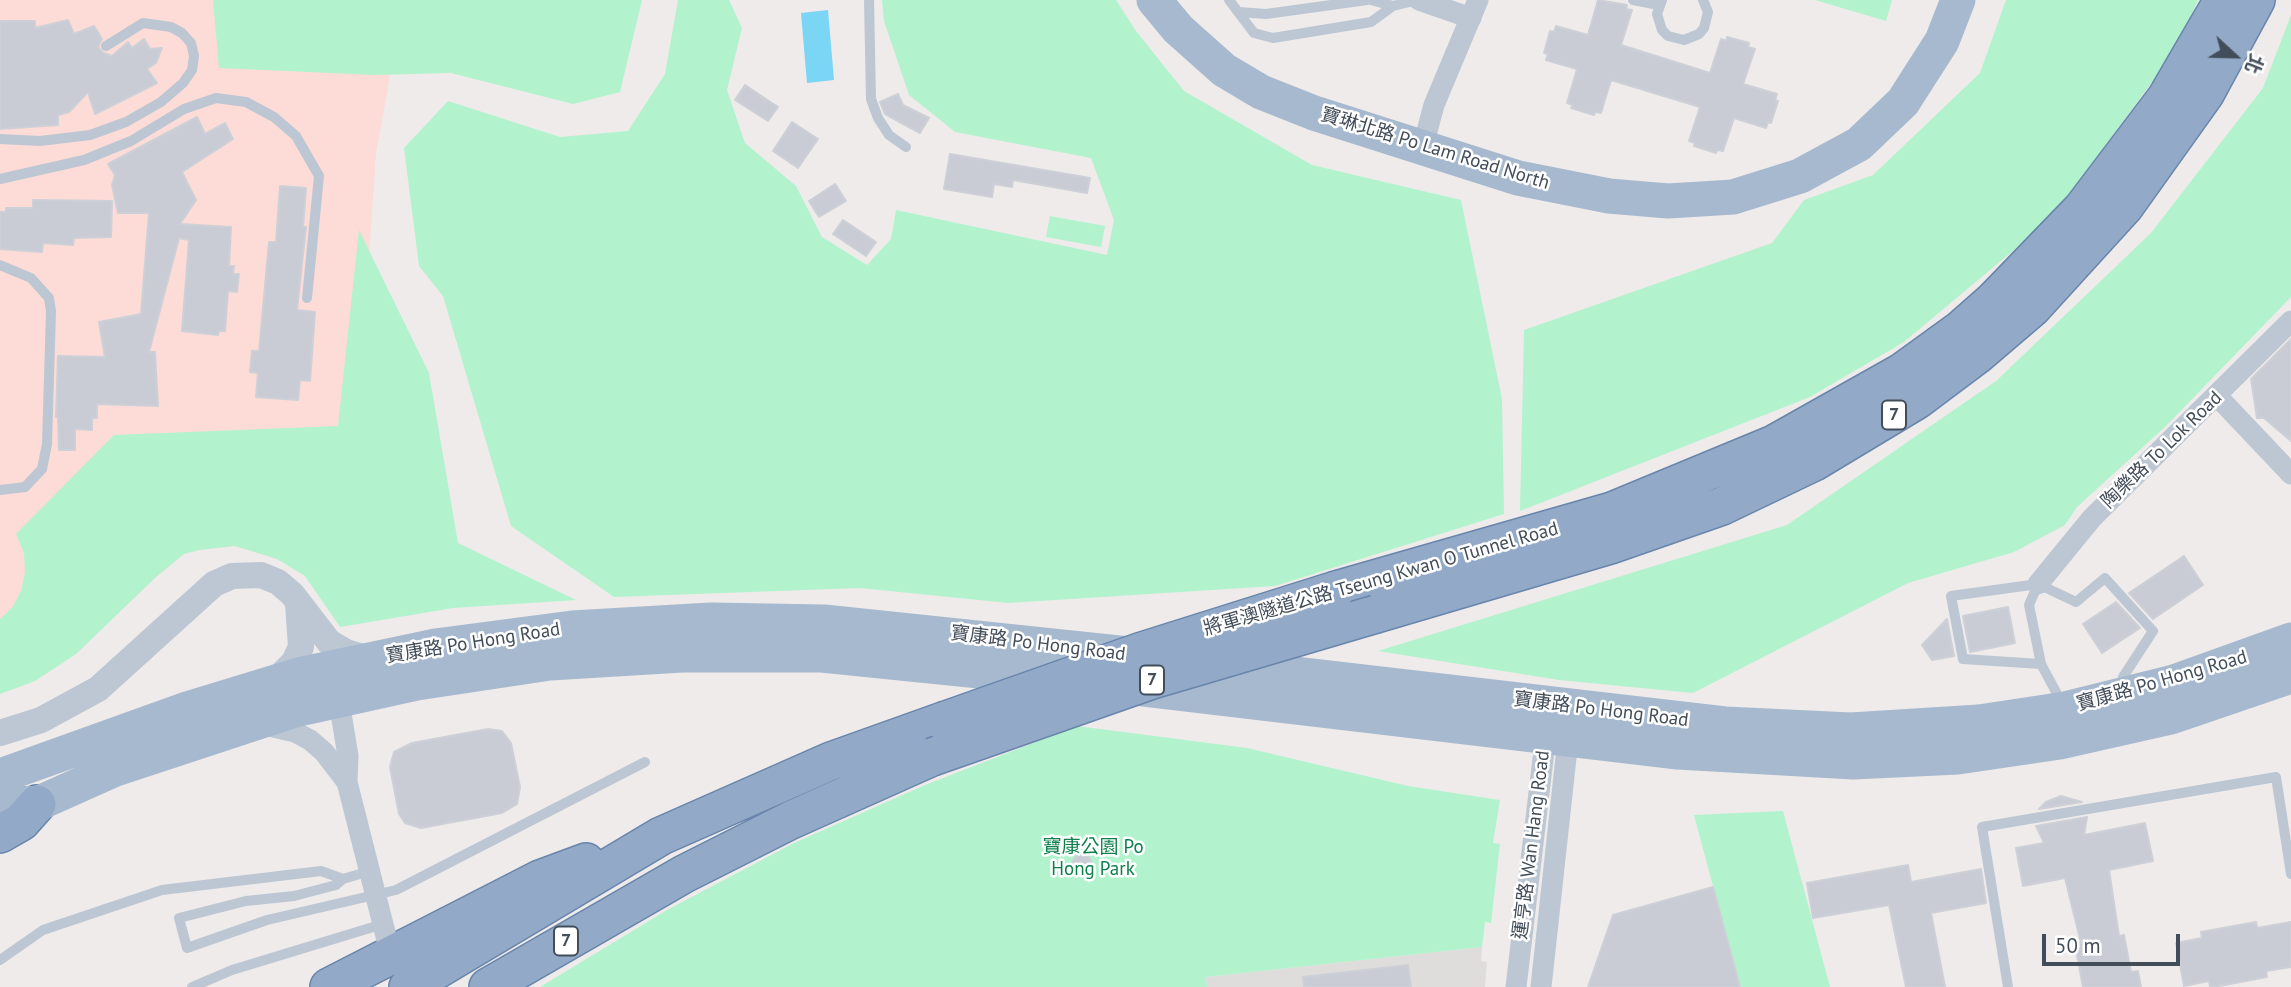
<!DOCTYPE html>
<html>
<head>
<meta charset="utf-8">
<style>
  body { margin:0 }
  #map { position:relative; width:2291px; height:987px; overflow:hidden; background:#eeebea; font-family:"PT Sans","Noto Sans TC",sans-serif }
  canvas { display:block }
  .north { position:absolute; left:2200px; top:21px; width:70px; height:70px; -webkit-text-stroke:5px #fff; paint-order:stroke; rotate:112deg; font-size:19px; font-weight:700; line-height:28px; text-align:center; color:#424d5a }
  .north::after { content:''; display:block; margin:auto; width:24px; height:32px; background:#424d5a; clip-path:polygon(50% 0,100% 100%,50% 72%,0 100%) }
  .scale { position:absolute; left:2042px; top:934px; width:138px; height:32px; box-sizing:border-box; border:4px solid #424d5a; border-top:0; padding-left:9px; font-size:21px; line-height:24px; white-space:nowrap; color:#424d5a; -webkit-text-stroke:5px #fff; paint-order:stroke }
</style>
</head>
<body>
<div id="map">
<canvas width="2291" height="987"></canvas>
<div class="north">北</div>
<div class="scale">50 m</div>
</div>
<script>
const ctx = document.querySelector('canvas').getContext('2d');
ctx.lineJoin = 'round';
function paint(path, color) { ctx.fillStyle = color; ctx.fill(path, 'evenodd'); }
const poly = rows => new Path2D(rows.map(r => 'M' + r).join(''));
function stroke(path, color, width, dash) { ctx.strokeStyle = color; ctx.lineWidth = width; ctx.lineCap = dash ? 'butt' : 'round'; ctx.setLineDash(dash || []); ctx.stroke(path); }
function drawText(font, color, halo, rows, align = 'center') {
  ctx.font = font + ' "PT Sans","Noto Sans TC",sans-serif'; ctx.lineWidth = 5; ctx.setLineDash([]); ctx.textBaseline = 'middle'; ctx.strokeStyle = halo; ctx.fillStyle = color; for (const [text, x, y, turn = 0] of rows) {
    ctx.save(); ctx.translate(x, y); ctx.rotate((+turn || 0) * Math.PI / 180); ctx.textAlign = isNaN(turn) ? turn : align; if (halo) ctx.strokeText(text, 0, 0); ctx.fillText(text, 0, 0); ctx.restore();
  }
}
paint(poly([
  [1482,947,1481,961,1487,962,1485,987,1207,987,1206,977]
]), '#dfdcdc');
paint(poly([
  [0,0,394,0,389,82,376,153,357,430,322,600,305,576,277,559,235,546,199,550,184,554,156,577,76,654,35,681,0,694]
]), '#fddbd6');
paint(poly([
  [213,0,642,0,620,92,573,104,451,73,374,75,219,68],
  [678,0,729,0,742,28,727,90,745,143,796,186,822,237,867,265,891,239,896,210,1107,255,1114,220,1091,158,955,132,909,95,884,21,882,0,1116,0,1136,31,1184,91,1312,165,1461,200,1502,399,1504,514,1275,586,1008,603,860,588,614,597,511,526,443,296,419,266,404,148,448,101,560,137,628,131,665,74],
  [1815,0,1892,0,1886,21],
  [2006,0,2198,0,2175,51,2051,219,1904,342,1810,397,1520,511,1524,330,1772,243,1804,200,1873,175,1980,73],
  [2291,15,2291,297,2165,427,2077,507,2065,525,2014,552,1908,583,1693,693,1559,680,1378,651,1787,525,1996,381,2151,233,2263,88],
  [1050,216,1105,226,1101,247,1046,237],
  [359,230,429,373,458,543,576,600,453,608,340,627,305,576,277,559,235,546,199,550,184,554,156,577,76,654,35,681,0,694,0,619,12,608,21,591,25,572,24,553,16,534,114,435,338,426],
  [1077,726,1247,748,1408,786,1500,800,1493,843,1500,844,1491,923,1485,922,1482,947,1206,977,1207,987,540,987,667,910,794,843,925,785],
  [1783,811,1830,987,1740,987,1694,815]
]), '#b2f3ce');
paint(poly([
  [828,10,834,80,807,83,801,13]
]), '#7bd5f4');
const building = poly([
  [1598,0,1627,5,1626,9,1632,10,1621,45,1710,73,1721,39,1726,41,1727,37,1749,43,1748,47,1755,49,1743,84,1777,94,1775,100,1778,101,1771,123,1768,122,1766,128,1734,118,1723,151,1717,150,1716,153,1694,146,1695,143,1689,141,1700,107,1611,80,1601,113,1595,112,1594,115,1571,108,1573,105,1567,103,1577,69,1546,60,1548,54,1544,53,1550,31,1554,32,1556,26,1588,35,1598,0],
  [68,20,74,34,94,26,102,39,98,47,103,53,112,56,128,42,132,48,144,39,150,49,162,48,156,63,147,69,157,83,95,114,88,92,69,112,58,115,58,125,0,129,0,21,35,21,35,28,68,20],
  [745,85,778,107,768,121,735,100,745,85],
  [898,94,903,105,929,118,920,133,885,114,880,102,898,94],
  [197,117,205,134,225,123,233,139,182,172,196,200,180,224,231,227,229,266,234,266,233,274,239,274,237,292,228,291,225,331,219,331,218,335,182,331,189,240,179,238,149,352,155,352,158,406,97,404,97,418,92,418,92,430,75,429,75,450,59,450,58,417,56,417,58,356,105,357,99,322,141,314,149,213,118,213,112,185,115,175,108,164,197,117],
  [792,122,818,139,798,168,773,151,792,122],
  [950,154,1090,178,1087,193,1013,180,1012,187,994,184,992,197,944,189,950,154],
  [835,184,846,201,819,217,809,201,835,184],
  [280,186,306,188,303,227,306,227,297,310,315,312,310,381,300,380,298,400,256,397,258,373,250,372,252,351,259,351,269,242,276,242,280,186],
  [33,200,112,201,111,237,74,238,73,245,43,243,42,252,0,249,0,212,6,212,6,208,33,208,33,200],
  [843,220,876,242,866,256,833,234,843,220],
  [2291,339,2291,441,2264,418,2257,418,2251,379,2291,339],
  [2184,556,2203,585,2153,619,2129,593,2184,556],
  [2116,602,2140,628,2102,653,2083,624,2116,602],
  [2008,607,2015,643,1970,652,1963,616,2008,607],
  [1947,619,1954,656,1932,660,1922,645,1947,619],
  [488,729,502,731,511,743,520,787,517,804,502,813,421,828,405,823,399,814,390,767,394,752,412,743,488,729],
  [2061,796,2082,802,2039,809,2046,802,2061,796],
  [2087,817,2084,835,2145,823,2153,861,2109,870,2119,936,2124,935,2131,972,2138,971,2141,987,2083,987,2075,944,2081,943,2065,878,2023,886,2016,848,2044,843,2036,826,2087,817],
  '1072 865a10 10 0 1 1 20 0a10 10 0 1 1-20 0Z',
  [1908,865,1911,882,1981,869,1986,903,1931,913,1945,987,1906,987,1889,905,1813,918,1807,883,1908,865],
  [1713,887,1740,987,1588,987,1613,915,1713,887],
  [2256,922,2257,928,2291,922,2291,967,2266,971,2267,977,2214,987,2210,987,2209,981,2184,986,2176,943,2202,938,2201,932,2256,922],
  [1408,965,1411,987,1304,987,1303,977,1408,965]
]);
paint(building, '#c9ccd4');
stroke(building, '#ced0d8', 2);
const trunk = poly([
  [1336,590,1612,511,1774,444,1902,372,1960,330,1994,300,2082,209,2166,98,2223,0],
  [1376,614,1610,545,1722,506,1814,462,1917,400,1977,355,2032,308,2125,206,2205,94,2256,0],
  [0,834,21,822,37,804],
  [329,987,540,879,586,862],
  [408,987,661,836,831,761,943,721],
  [488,987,684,874,791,820,932,757]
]);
stroke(trunk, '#6885ac', 40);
stroke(poly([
  [869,0,871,99,878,118,889,135,906,147],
  [1229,0,1254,33,1273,38,1371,22,1393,6,1418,0],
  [1371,0,1393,6],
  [1633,0,1659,5],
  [1662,0,1657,14,1662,30,1668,36,1684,40,1699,34,1704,28,1708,12,1703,0],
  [1239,12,1266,14,1367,0],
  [0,139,40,141,90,135,126,122,161,102,183,83,192,70,194,56,191,43,182,33,171,27,143,23,106,46],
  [0,179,84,160,131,141,184,109,216,98,246,102,274,117,296,136,319,176,307,298],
  [0,265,31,278,49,298,51,311,47,444,42,469,25,487,0,490],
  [2038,584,2029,605,2041,664,2063,705],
  [2041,664,1963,659,1951,596,2038,584,2076,602,2105,578,2153,631,2123,677,2123,689],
  [370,871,343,879,336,885,294,896,246,901,179,918,187,948,267,920,396,890,645,762],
  [0,960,43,930,162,890,321,871,343,879],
  [192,987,232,970,383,924],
  [2008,987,1982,827,2276,777,2291,874]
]), '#bcc7d3', 10);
stroke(poly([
  [1419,0,1471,18],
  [1423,146,1434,105,1478,0],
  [2217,396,2291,474],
  [2038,584,2092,518,2291,321],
  [339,701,348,756,347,782,388,944],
  [260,724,295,732,310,740,324,752,347,782],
  [1516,987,1547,725],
  [1541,987,1569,730]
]), '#bcc7d3', 21);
stroke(poly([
  [274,682,294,662,301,647,298,603],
  [0,733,41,720,98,689,214,584,232,576,261,575,278,582,292,594,329,642,346,652,369,659]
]), '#bcc7d3', 26);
stroke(poly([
  [1154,0,1178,29,1224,70,1261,92,1314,113,1518,178,1609,196,1668,201,1733,197,1800,176,1859,144,1903,102,1942,41,1958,0],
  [1208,664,1725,724,1851,730,1979,722,2065,709,2174,682,2291,640],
  [1127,687,1678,752,1853,762,1958,757,2060,742,2171,717,2291,676],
  [0,776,187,709,302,674,435,646,572,628,711,620,824,622,1138,655],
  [0,806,11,803,37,804,113,770,295,710,417,683,550,663,682,655,822,655,1068,680]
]), '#a7b9ce', 35);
stroke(trunk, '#92aac7', 37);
const trunkBridge = poly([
  [943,721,1139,652,1336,590],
  [932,757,1152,680,1376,614]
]);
stroke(trunkBridge, '#6885ac', 40, []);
stroke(trunkBridge, '#92aac7', 37);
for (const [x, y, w] of [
  [1894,415,24],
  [1152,680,24],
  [566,941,24]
]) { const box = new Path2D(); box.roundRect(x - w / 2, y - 14.5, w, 29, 5); ctx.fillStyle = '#fff'; ctx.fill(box); stroke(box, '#424d5a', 2); }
drawText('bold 18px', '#424d5a', null, [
  ["7",1894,415],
  ["7",1152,680],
  ["7",566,941]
]);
drawText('19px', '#424d5a', '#fff', [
  ["寶琳北路 Po Lam Road North",1435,149,17],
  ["陶樂路 To Lok Road",2162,450,-44],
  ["將軍澳隧道公路 Tseung Kwan O Tunnel Road",1381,579,-16],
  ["寶康路 Po Hong Road",473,643,-9],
  ["寶康路 Po Hong Road",1038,644,7],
  ["寶康路 Po Hong Road",2162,681,-16],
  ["寶康路 Po Hong Road",1601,710,7],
  ["運亨路 Wan Hang Road",1532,845,-83]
]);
drawText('19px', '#0d814c', '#fff', [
  ["寶康公園 Po",1093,848],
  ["Hong Park",1093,870]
]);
</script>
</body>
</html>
